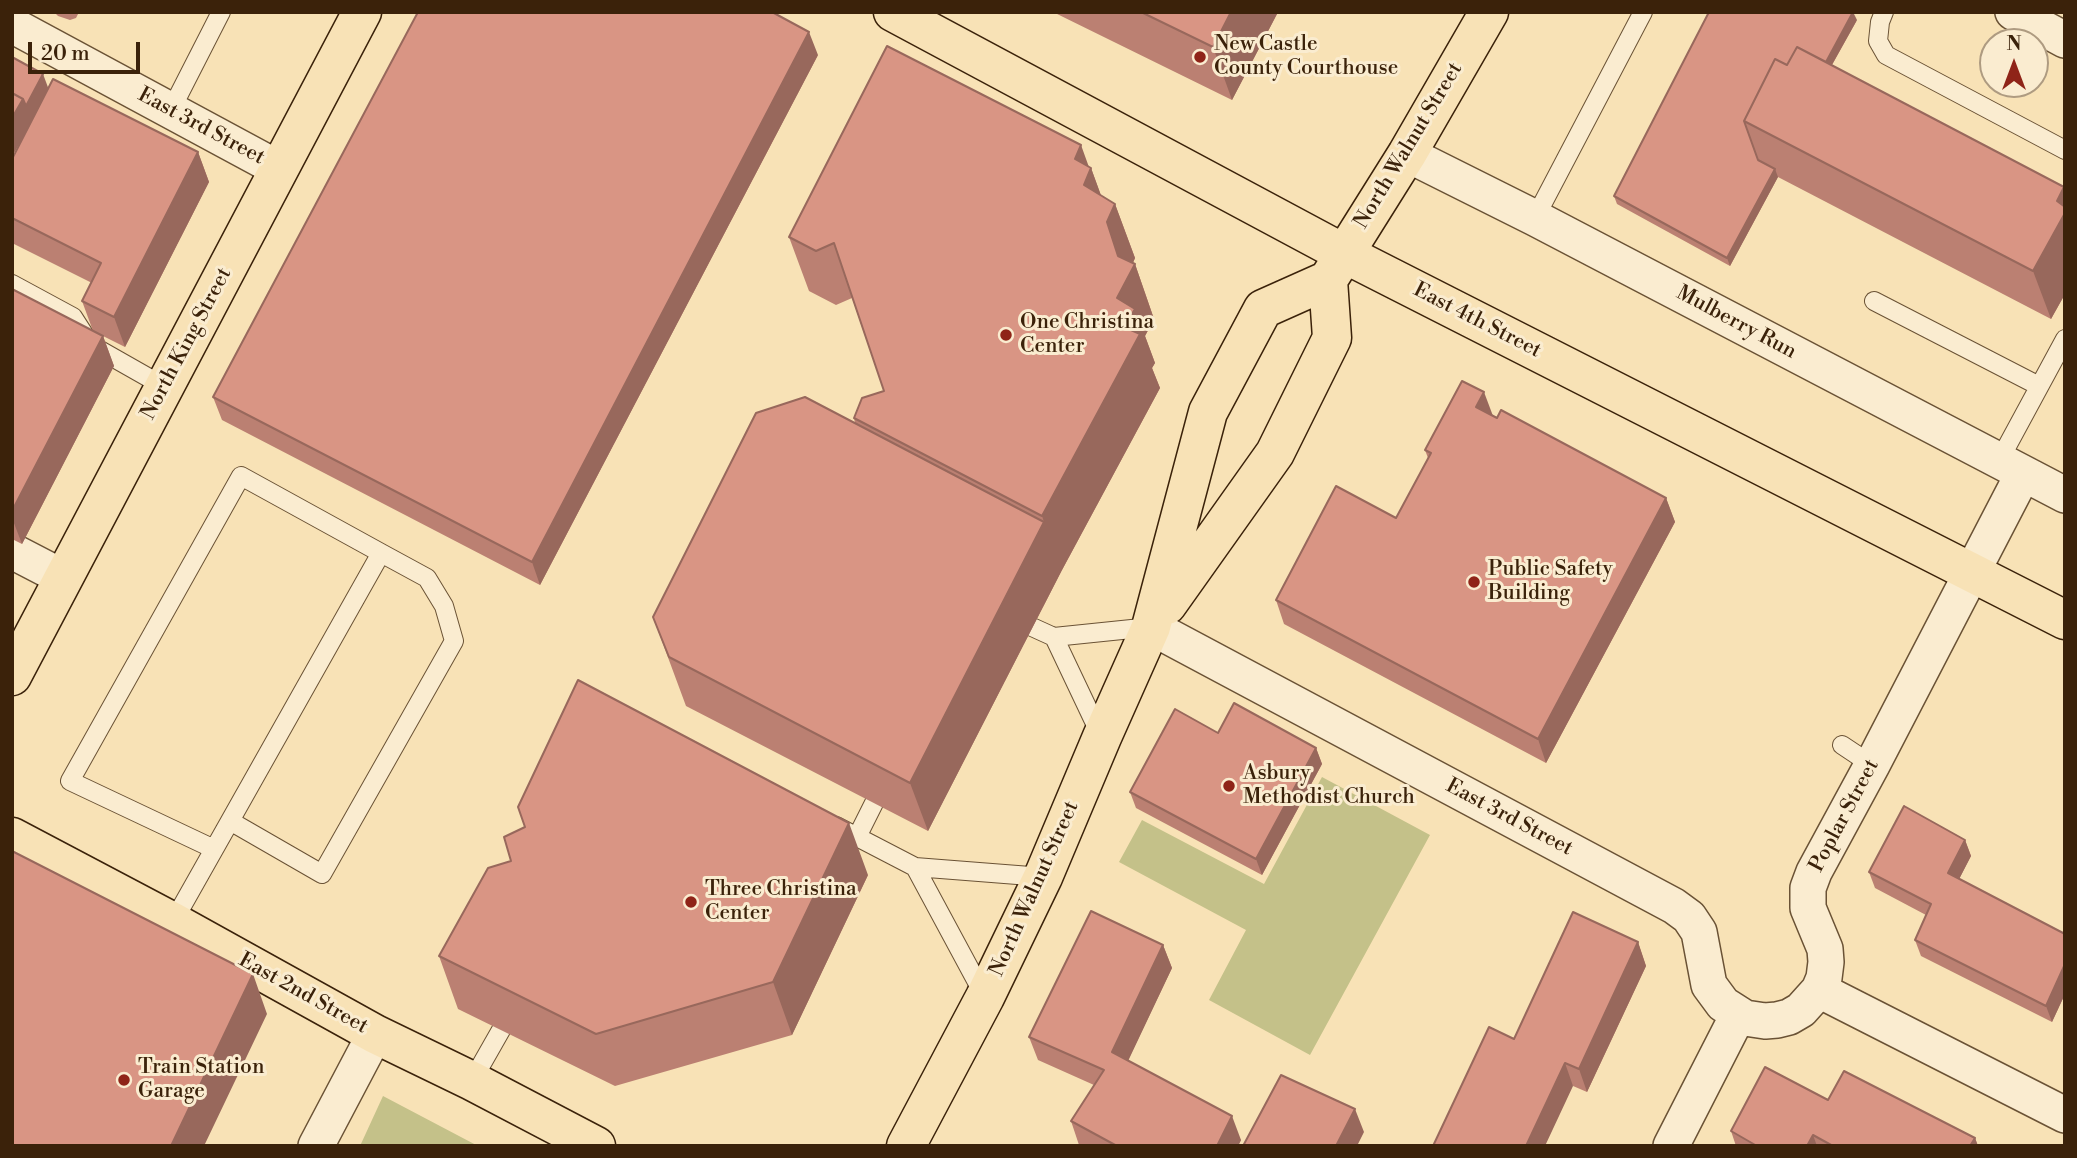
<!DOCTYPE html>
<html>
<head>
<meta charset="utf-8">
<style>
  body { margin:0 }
  #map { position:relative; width:2077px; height:1158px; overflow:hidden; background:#f8e2b6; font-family:"Libre Bodoni",serif }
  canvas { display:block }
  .frame { position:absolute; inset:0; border:14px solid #3b220a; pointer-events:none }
  .north { position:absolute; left:1979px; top:28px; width:70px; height:70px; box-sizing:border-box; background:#faecd0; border:2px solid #ae9b81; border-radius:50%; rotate:0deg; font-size:19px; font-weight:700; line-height:28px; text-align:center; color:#3b220a }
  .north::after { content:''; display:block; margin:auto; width:24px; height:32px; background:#8f2418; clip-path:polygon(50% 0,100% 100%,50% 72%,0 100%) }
  .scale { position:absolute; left:28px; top:42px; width:112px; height:32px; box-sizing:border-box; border:4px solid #3b220a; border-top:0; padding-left:9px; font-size:21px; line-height:24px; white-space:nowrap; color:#3b220a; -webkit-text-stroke:5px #faecd0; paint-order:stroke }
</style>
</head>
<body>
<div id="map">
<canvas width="2077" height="1158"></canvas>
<div class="frame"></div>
<div class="north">N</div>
<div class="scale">20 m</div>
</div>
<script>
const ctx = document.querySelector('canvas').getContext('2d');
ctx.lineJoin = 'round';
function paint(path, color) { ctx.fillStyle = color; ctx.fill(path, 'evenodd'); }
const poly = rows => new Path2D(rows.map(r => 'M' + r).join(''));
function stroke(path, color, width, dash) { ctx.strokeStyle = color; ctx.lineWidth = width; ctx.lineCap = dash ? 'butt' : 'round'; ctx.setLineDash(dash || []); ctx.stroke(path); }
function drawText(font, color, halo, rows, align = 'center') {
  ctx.font = font + ' "Libre Bodoni",serif'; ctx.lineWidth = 6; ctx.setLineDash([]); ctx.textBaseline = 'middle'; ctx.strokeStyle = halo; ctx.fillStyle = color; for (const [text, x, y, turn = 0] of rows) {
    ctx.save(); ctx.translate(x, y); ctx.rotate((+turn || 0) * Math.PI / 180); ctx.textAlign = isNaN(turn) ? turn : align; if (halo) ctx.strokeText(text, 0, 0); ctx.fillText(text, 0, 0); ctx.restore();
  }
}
paint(poly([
  [1322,777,1430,835,1310,1055,1209,1000,1246,930,1119,862,1142,820,1264,884],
  [383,1096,478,1146,360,1146]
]), '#c4c189');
const service = poly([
  [1884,12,1880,22,1878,41,1886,55,2065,150],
  [171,110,221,12],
  [1535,218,1643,12],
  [12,284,73,317,91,345,165,387],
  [1874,301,2039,386],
  [1999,461,2065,339],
  [1032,627,1054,637,1100,734],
  [1054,637,1151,627],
  [1842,745,1872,765],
  [834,830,836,826,915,867,1043,877],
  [857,837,874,803],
  [214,849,70,781,241,476,381,553],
  [915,867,985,997],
  [173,922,230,821,381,553,427,578,444,606,454,641,322,874,230,821],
  [472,1081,501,1030]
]);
const minor = poly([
  [2013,12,2065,40],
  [12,25,279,169],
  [1407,154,1535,218,2065,495],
  [12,551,64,578],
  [1151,627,1674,906,1689,917,1699,932,1709,985,1723,1004,1745,1018,1765,1021,1777,1020,1789,1017,1801,1010,1819,990,1824,978,1826,962,1825,949,1808,908,1808,888,1814,872,1872,765,2023,474],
  [1819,990,2065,1115],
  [316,1146,375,1034],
  [1671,1146,1738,1015]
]);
const primary = poly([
  [893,12,1343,253,2065,620],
  [1167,605,1275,453,1332,338,1328,280,1407,154,1489,12],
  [12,676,362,12],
  [12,837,173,922,375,1034,472,1081,596,1146],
  [906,1146,985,997,1043,877,1102,737,1151,627,1208,412,1263,309,1328,280]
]);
stroke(service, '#6a5235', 20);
stroke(minor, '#6a5235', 38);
stroke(primary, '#3b220a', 41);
stroke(service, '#faecd0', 18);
stroke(minor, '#faecd0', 35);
stroke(primary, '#f8e2b6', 38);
paint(poly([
  [54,12,79,12,76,18,70,20,58,16],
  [1053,12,1276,12,1277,14,1232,100],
  [1857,20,1832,65,2064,187,2065,191,2065,294,2051,319,1778,177,1730,266,1617,204,1614,196],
  [818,55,540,585,222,420,213,397],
  [12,57,48,89,198,152,209,182,125,347,103,336,114,366,22,544,12,539,12,289,93,331,82,301,92,283,12,243,12,159,25,134,12,156],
  [1089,167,1091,168,1101,196,1115,204,1135,258,1133,263,1135,264,1154,319,1145,336,1155,363,1152,368,1160,388,1062,570,928,831,686,706,653,617,855,423,854,418,884,391,852,298,836,305,809,291,789,237],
  [1493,416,1666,498,1675,522,1546,763,1284,624,1276,600,1396,518,1428,458,1425,450],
  [1218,733,1316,748,1322,764,1262,875,1136,808,1130,792],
  [1965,840,1971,856,1959,879,2065,934,2065,994,2052,1022,1921,956,1915,940,1926,915,1875,888,1869,872],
  [868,875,792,1035,615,1086,458,1009,439,956],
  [1638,942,1646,966,1587,1092,1573,1086,1514,1039],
  [1163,945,1172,968,1128,1060,1241,1140,1238,1146,1082,1146,1079,1145,1071,1121,1094,1085,1038,1060,1029,1037],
  [1828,1100,1975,1138,1978,1146,1736,1146,1731,1131]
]), '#bb8072');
paint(poly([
  [1231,12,1276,12,1277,14,1232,100,1213,47],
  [1853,12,1857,20,1805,113,1802,104],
  [809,32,818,55,540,585,532,562],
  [43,74,49,90,32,123,12,156,12,118,23,99],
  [1081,145,1090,170,1091,168,1109,217,1115,204,1135,258,1127,276,1135,264,1154,319,1145,336,1155,363,1152,368,1160,388,1062,570,928,831,910,783,1044,522,1042,516,1124,327,1117,298,1075,159],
  [198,152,209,182,125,347,114,317],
  [1775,169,1778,177,1730,266,1727,258],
  [2064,187,2065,191,2065,294,2051,319,2033,271,2057,201],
  [103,336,114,366,22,544,12,518,12,511],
  [1484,392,1493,416,1476,407],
  [1666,498,1675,522,1546,763,1538,739],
  [1316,748,1322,764,1262,875,1256,859],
  [849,823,868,875,792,1035,773,982],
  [1965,840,1971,856,1954,889,1948,873],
  [1638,942,1646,966,1587,1092,1579,1069],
  [1163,945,1172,968,1121,1076,1112,1052],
  [2065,964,2065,994,2052,1022,2046,1006],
  [253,974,267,1014,204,1146,171,1146],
  [1565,1063,1573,1086,1545,1146,1526,1146],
  [1355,1109,1364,1132,1357,1146,1336,1146],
  [1232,1116,1241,1140,1238,1146,1217,1146],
  [1813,1135,1817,1146,1807,1146],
  [1975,1138,1978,1146,1970,1146]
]), '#98685c');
const building = poly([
  [418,12,772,12,809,32,532,562,213,397,418,12],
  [1141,12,1231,12,1213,47,1141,12],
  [1709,12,1853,12,1826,62,1797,47,1787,65,1775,59,1744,121,1758,160,1775,169,1727,258,1614,196,1709,12],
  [887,46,1081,145,1075,159,1091,168,1084,185,1115,204,1107,222,1118,256,1135,264,1117,298,1135,309,1124,327,1140,334,1042,516,854,418,862,398,884,391,834,243,816,251,789,237,887,46],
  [1797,47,2064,187,2057,201,2065,207,2065,213,2033,271,1744,121,1775,59,1787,65,1797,47],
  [12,57,43,74,26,106,23,99,12,93,12,57],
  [53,79,198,152,114,317,82,301,101,263,12,218,12,159,53,79],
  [12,93,23,99,12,118,12,93],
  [12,289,103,336,12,511,12,289],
  [1462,381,1484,392,1476,407,1497,418,1501,410,1666,498,1538,739,1276,600,1336,486,1396,518,1431,453,1425,450,1462,381],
  [805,397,1044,522,910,783,669,657,653,617,756,413,805,397],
  [578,680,849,823,773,982,596,1034,439,956,488,868,511,861,504,837,525,827,518,807,578,680],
  [1234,703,1316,748,1256,859,1130,792,1175,709,1218,733,1234,703],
  [1904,806,1965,840,1948,873,2065,934,2065,964,2046,1006,1915,940,1931,904,1869,872,1904,806],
  [12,851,253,974,171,1146,12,1146,12,851],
  [1091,911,1163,945,1112,1052,1232,1116,1217,1146,1117,1146,1071,1121,1104,1070,1029,1037,1091,911],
  [1573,912,1638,942,1579,1069,1565,1063,1526,1146,1433,1146,1489,1027,1514,1039,1573,912],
  [1765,1067,1828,1100,1844,1071,1975,1138,1970,1146,1833,1146,1813,1135,1807,1146,1757,1146,1731,1131,1765,1067],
  [1281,1075,1355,1109,1336,1146,1243,1146,1281,1075]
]);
paint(building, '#d99584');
stroke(building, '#98685c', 2);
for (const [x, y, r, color] of [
  [1200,57,7,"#8f2418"],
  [1006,335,7,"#8f2418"],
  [1474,582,7,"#8f2418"],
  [1229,786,7,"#8f2418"],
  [691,902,7,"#8f2418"],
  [124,1080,7,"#8f2418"]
]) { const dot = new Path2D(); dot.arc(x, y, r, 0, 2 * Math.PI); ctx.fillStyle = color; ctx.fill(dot); stroke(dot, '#faecd0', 2.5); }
drawText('21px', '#3b220a', '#faecd0', [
  ["New Castle",1214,45],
  ["County Courthouse",1214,69],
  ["One Christina",1020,323],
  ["Center",1020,347],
  ["Public Safety",1488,570],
  ["Building",1488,594],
  ["Asbury",1243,774],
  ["Methodist Church",1243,798],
  ["Three Christina",705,890],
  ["Center",705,914],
  ["Train Station",138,1068],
  ["Garage",138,1092]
], 'left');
drawText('21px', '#3b220a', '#faecd0', [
  ["East 3rd Street",201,127,28],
  ["North Walnut Street",1409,146,-59],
  ["East 4th Street",1477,321,27],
  ["Mulberry Run",1736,323,28],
  ["North King Street",187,344,-62],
  ["Poplar Street",1845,816,-62],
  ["East 3rd Street",1509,818,28],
  ["North Walnut Street",1035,889,-66],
  ["East 2nd Street",303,994,29]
]);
</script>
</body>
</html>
